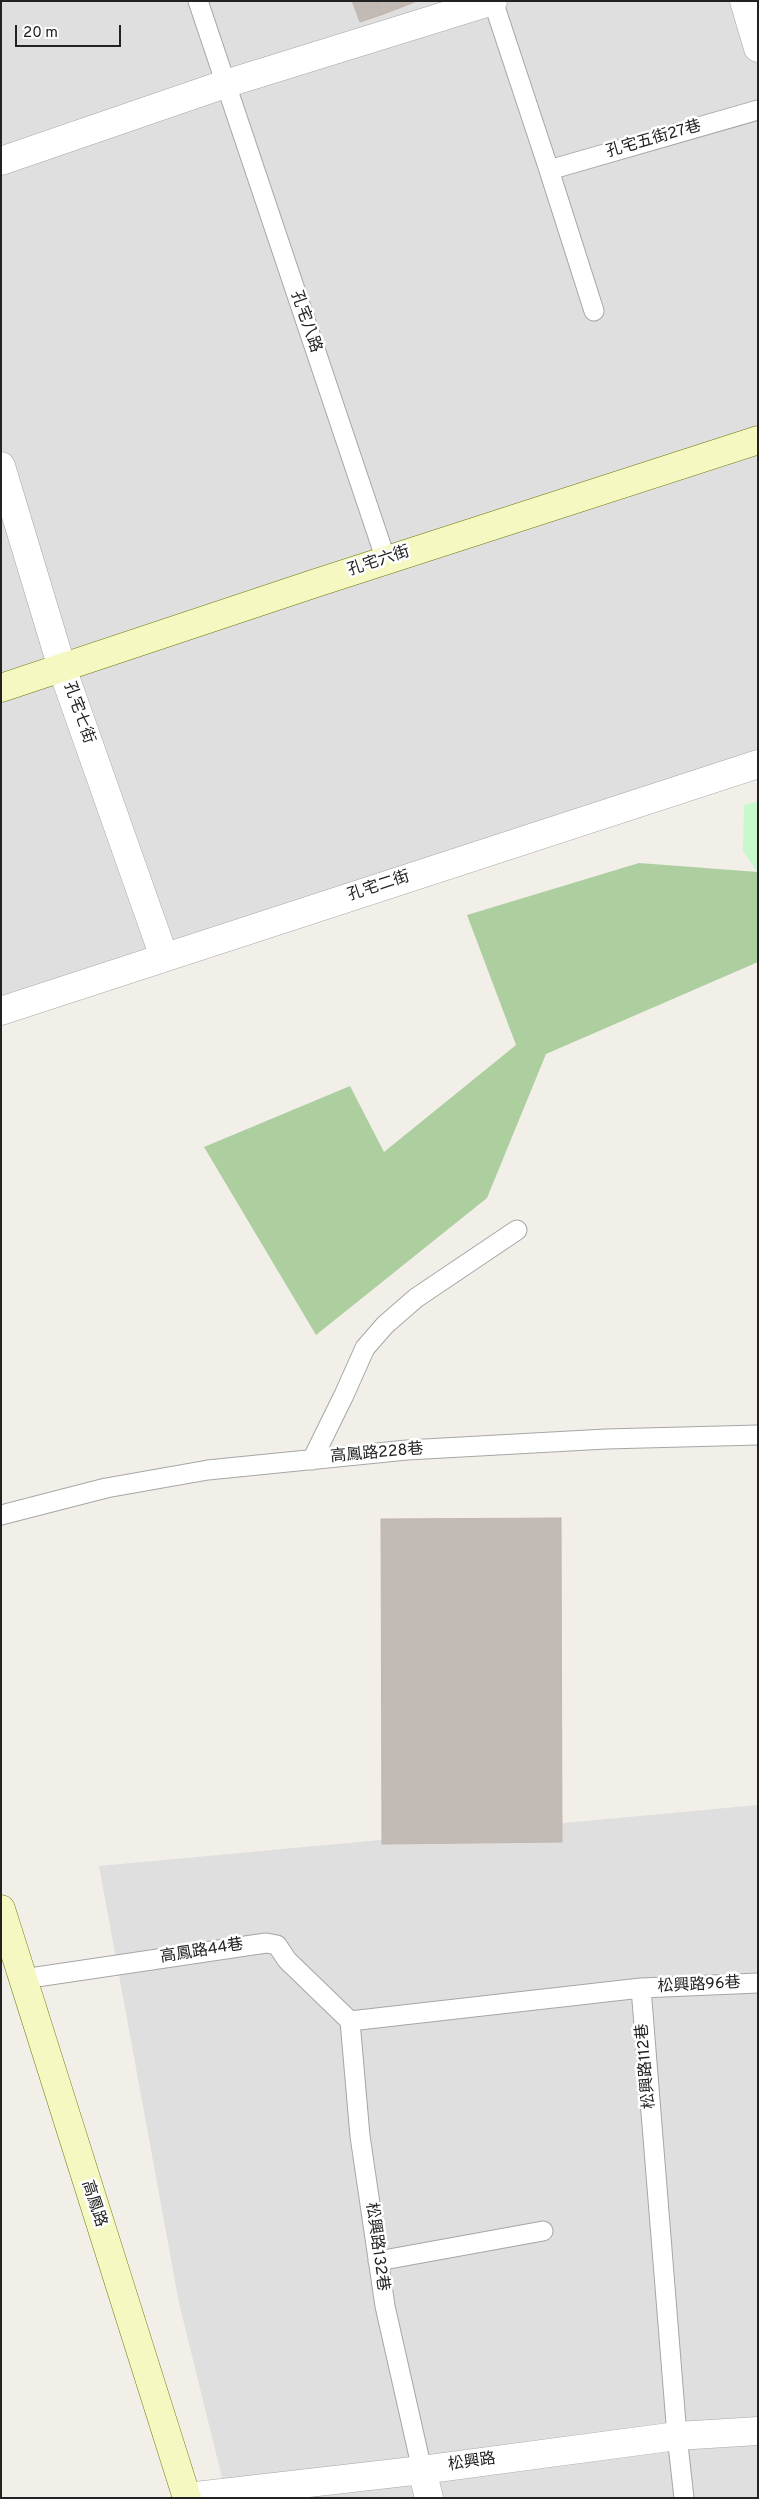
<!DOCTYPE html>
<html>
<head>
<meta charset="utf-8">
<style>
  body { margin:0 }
  #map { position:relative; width:759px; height:2499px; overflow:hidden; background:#f2efe9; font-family:Overpass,sans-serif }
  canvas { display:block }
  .frame { position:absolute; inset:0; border:2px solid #222; pointer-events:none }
  .scale { position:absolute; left:15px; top:25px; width:106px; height:22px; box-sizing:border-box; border:2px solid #222; border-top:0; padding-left:6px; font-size:15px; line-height:18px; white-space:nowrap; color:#222; -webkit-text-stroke:4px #fff; paint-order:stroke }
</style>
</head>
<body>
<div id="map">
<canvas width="759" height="2499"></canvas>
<div class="frame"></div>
<div class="scale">20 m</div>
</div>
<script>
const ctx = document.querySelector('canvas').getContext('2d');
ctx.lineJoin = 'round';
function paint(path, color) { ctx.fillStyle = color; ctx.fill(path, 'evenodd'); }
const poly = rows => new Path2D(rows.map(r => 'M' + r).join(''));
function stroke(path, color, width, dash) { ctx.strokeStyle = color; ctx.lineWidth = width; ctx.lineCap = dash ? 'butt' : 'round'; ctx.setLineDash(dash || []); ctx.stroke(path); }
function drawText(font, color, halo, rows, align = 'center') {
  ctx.font = font + ' Overpass,"Noto Sans TC",sans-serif'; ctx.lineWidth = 5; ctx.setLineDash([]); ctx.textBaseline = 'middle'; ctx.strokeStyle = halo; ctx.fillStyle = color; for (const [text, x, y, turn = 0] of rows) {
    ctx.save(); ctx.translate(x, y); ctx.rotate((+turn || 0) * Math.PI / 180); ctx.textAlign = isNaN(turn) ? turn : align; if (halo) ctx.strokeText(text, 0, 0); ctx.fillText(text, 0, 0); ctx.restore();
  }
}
paint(poly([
  [1,1,758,1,758,764,1,1010],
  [758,1805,758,2498,227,2498,179,2303,99,1866]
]), '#e0dfdf');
paint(poly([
  [639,863,758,872,758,962,546,1054,487,1198,316,1335,204,1147,350,1086,384,1152,516,1045,467,915]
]), '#adcfa0');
paint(poly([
  [758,801,758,873,743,851,744,805]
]), '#c9f8cd');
const building = poly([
  [352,1,376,1,381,15,360,22,352,1],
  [376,1,400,1,402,7,381,15,376,1],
  [400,1,417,1,402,7,400,1],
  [561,1518,562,1842,382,1844,381,1519,561,1518]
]);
paint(building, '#c2bbb5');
stroke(building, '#c3b6ac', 1);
const lane = poly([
  [198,1,386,560],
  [493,1,549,170,758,110],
  [549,170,594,311],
  [312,1460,344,1395,365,1348,385,1325,416,1298,517,1230],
  [1,1515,106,1488,208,1470,407,1450,606,1439,758,1435],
  [23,1979,266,1943,277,1945,287,1960,350,2021],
  [641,1988,677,2436,684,2498],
  [350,2021,360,2136,385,2306,422,2470],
  [350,2021,641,1988,758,1983],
  [378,2261,543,2231]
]);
const street = poly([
  [744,1,758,48],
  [1,161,225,84,493,1],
  [1,466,62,668,164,957],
  [1,1011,758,764],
  [422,2470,429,2498],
  [187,2497,422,2470,677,2436,758,2431]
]);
const secondary = poly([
  [1,688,316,583,758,440],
  [1,1909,187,2498]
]);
stroke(lane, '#a6a6a6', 21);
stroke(street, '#a6a6a6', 29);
stroke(secondary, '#6c7809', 29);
stroke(lane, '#fff', 19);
stroke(street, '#fff', 28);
stroke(secondary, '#f5f8c1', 28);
drawText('16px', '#222', '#fff', [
  ["孔宅五街27巷",654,140,-16],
  ["孔宅八路",305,322,71],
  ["孔宅六街",379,562,-18],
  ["孔宅七街",78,713,71],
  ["孔宅二街",379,887,-18],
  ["高鳳路228巷",377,1454,-5],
  ["高鳳路44巷",202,1952,-9],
  ["松興路96巷",699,1986,-3],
  ["松興路112巷",647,2066,-95],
  ["高鳳路",93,2204,72],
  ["松興路132巷",376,2247,82],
  ["松興路",472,2463,-8]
]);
</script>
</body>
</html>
